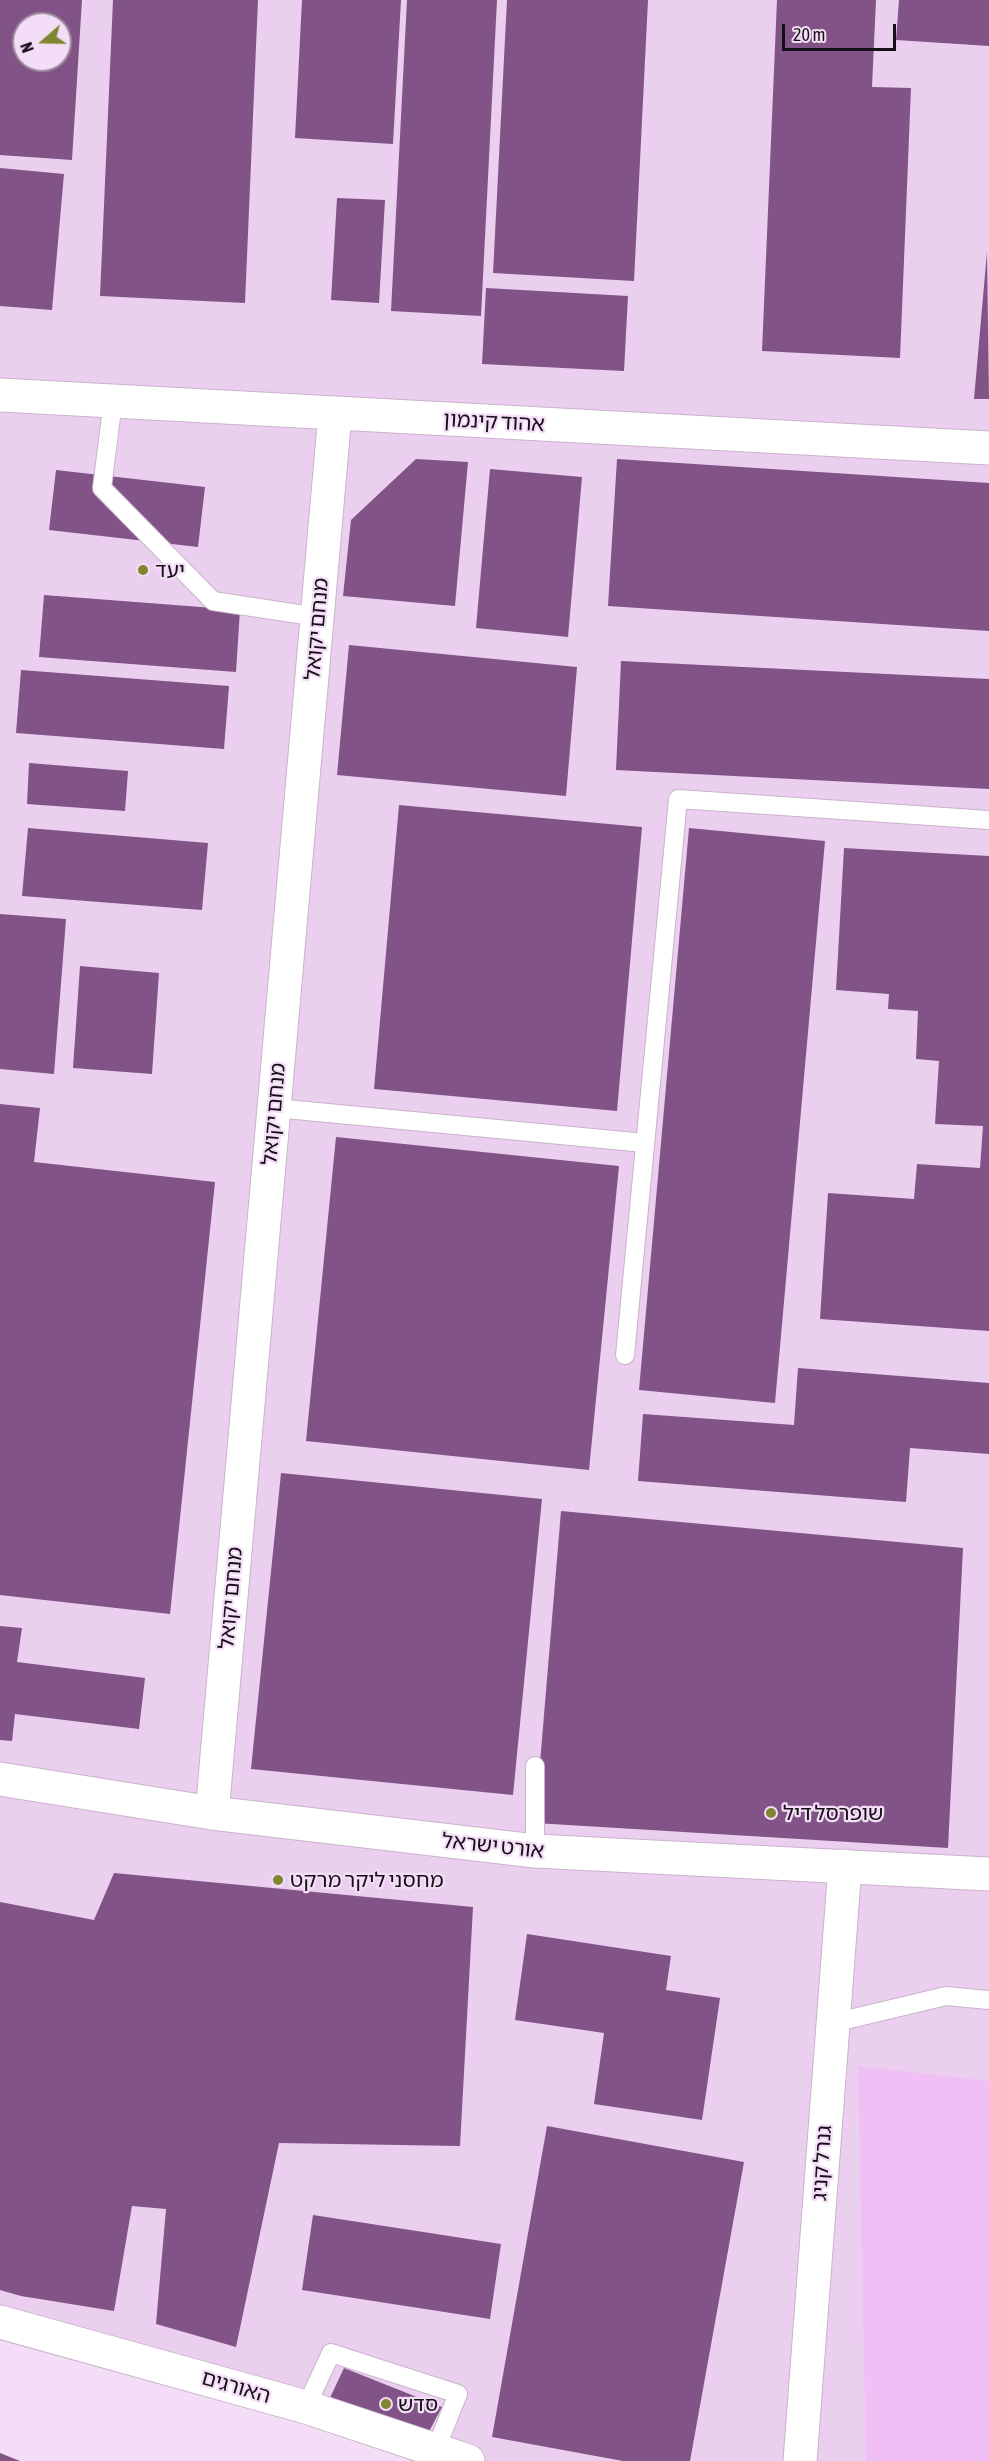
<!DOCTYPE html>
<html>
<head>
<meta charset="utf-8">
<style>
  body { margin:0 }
  #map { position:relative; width:989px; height:2461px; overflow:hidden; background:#f4ddf7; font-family:"Asap Condensed",sans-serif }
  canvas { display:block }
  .north { position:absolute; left:12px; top:12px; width:60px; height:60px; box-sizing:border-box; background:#f4ddf7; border:2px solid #9b8b9d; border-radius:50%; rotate:250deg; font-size:16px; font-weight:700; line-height:24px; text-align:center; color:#160f17 }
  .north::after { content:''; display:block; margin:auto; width:21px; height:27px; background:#808530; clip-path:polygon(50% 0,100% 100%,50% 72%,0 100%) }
  .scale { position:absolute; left:782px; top:24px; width:114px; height:27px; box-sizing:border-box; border:3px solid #160f17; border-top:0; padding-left:8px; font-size:18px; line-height:21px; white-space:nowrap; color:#160f17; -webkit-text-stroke:4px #f4ddf7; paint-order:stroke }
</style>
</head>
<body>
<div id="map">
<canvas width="989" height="2461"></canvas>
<div class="north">N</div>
<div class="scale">20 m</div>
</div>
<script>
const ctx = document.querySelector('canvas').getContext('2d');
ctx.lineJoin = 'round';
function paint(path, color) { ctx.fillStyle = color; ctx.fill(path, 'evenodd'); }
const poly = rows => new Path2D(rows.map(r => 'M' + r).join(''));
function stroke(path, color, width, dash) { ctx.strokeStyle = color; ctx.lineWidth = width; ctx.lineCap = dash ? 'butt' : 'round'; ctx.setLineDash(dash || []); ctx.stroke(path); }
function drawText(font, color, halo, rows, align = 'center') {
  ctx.font = font + ' "Asap Condensed","Noto Sans Hebrew",sans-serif'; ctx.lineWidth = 4.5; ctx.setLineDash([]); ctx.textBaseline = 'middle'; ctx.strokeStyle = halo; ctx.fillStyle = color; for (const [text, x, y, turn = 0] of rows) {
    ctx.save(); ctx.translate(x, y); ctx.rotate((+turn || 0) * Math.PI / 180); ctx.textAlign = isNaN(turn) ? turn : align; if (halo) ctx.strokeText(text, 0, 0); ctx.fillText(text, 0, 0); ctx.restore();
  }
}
paint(poly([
  [0,0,989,0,989,2461,454,2461,0,2321],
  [24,24,60,24,60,60,24,60]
]), '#ebcfef');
paint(poly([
  [858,2066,989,2081,989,2461,866,2461]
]), '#f0bff6');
paint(poly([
  [0,0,82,0,72,160,0,155],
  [24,24,60,24,60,60,24,60],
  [113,0,258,0,245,303,100,296],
  [302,0,401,0,393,144,295,138],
  [407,0,497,0,481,316,391,311],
  [507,0,648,0,634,281,493,273],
  [777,0,876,0,872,87,911,88,900,358,762,351],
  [899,0,989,0,989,46,896,40],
  [0,168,64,174,52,310,0,306],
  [337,198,385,200,379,303,331,300],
  [987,252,989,399,974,399],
  [486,288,628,296,624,371,482,364],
  [416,459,468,462,455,606,343,596,351,520],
  [617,459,989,483,989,631,608,606],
  [490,469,582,477,568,637,476,628],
  [56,470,205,487,198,547,49,530],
  [44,595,240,610,236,672,39,657],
  [349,645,577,667,566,796,337,775],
  [621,661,989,679,989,789,616,770],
  [21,670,229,686,224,749,16,733],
  [29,763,128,771,125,811,27,804],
  [399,805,642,827,617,1111,374,1089],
  [28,828,208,843,202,910,22,896],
  [689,828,825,841,775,1403,639,1390],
  [844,848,989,856,989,1331,820,1319,828,1193,914,1199,917,1164,980,1168,983,1126,935,1124,939,1061,916,1059,918,1011,888,1009,889,994,836,990],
  [0,914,66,919,54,1074,0,1069],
  [80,966,159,973,152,1074,73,1068],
  [0,1104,40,1108,34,1162,215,1182,170,1614,0,1595],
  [336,1137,619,1166,589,1470,306,1441],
  [798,1368,989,1383,989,1454,910,1448,906,1502,638,1481,643,1414,794,1425],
  [281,1473,542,1499,513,1795,251,1769],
  [561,1511,963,1548,948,1848,535,1823],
  [0,1626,22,1628,17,1662,145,1678,139,1729,15,1714,12,1741,0,1740],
  [114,1873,473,1907,460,2146,279,2143,236,2347,156,2324,166,2209,132,2206,114,2311,21,2296,0,2290,0,1902,94,1920],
  [527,1934,671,1956,666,1990,720,1998,702,2120,594,2104,604,2033,515,2020],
  [547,2126,744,2162,690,2461,623,2461,492,2437],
  [313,2215,501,2244,490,2319,302,2290],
  [344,2368,442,2407,425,2439,329,2400],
  [0,2453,20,2461,0,2461]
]), '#815387');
const service = poly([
  [113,401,102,488,213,601,318,617],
  [275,1108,645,1143],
  [625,1355,678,799,989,820],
  [535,1766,535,1851],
  [833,2023,946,1996,989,2000],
  [306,2407,331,2353,458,2394,435,2451]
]);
const minor = poly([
  [0,395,989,448],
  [0,1779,212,1813,535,1851,989,1874],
  [212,1813,335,414],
  [0,2322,306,2407,468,2461],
  [800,2461,845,1866]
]);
stroke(service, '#cab3cc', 20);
stroke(minor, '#cab3cc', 35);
stroke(service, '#fff', 18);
stroke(minor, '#fff', 33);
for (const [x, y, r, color] of [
  [143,570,6,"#808530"],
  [771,1813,6,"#808530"],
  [278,1880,6,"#808530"],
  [386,2404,6,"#808530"]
]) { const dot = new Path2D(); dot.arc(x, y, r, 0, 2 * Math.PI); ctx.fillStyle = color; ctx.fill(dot); stroke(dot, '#f4ddf7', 2); }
drawText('21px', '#160f17', '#f4ddf7', [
  ["אהוד קינמון",494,422,3],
  ["מנחם יקואל",317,629,-85],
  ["מנחם יקואל",274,1114,-85],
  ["מנחם יקואל",231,1598,-85],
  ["אורט ישראל",493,1846,6],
  ["גנרל קניג",822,2163,-86],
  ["האורגים",236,2387,16]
]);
drawText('21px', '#160f17', '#f4ddf7', [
  ["יעד",155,570],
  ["שופרסל דיל",783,1813],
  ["מחסני ליקר מרקט",290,1880],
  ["סדש",398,2404]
], 'left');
</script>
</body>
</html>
